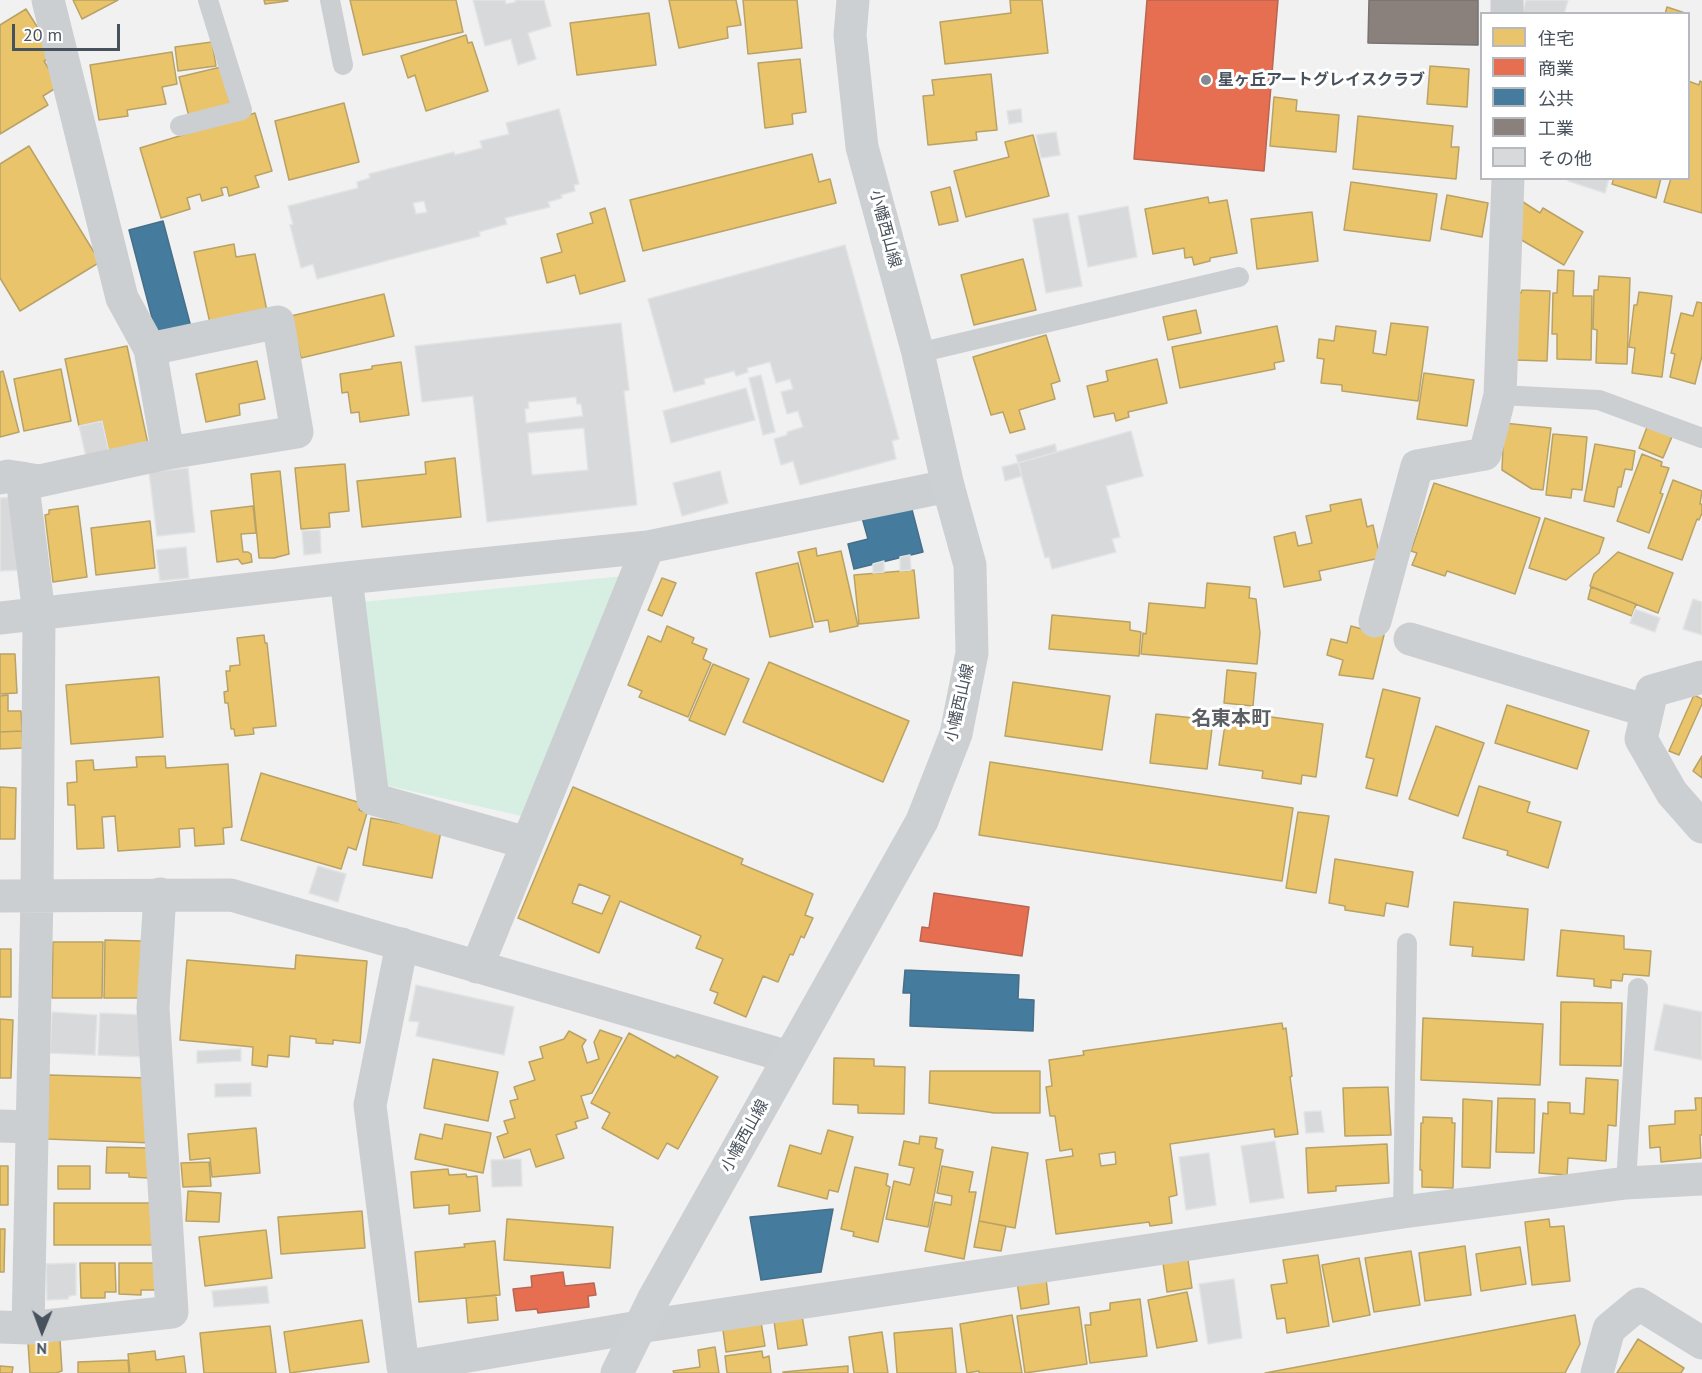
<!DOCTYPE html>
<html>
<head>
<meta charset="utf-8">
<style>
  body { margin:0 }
  #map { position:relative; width:1702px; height:1373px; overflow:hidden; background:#f1f1f1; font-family:"PT Sans","Noto Sans JP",sans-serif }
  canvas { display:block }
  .legend { position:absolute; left:1480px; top:12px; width:210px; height:168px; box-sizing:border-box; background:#fff; border:2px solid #b6babe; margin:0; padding:8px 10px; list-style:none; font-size:18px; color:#48525c }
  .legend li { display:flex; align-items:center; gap:12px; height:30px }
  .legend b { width:30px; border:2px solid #b6babe }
  .north { position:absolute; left:12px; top:1301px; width:60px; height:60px; -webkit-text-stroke:4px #fff; paint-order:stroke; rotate:181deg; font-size:16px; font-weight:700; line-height:24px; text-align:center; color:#48525c }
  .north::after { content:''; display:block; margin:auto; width:21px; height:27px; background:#48525c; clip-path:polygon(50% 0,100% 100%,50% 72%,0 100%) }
  .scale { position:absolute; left:12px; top:24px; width:108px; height:27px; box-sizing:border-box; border:3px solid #48525c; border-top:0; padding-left:8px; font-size:18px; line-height:21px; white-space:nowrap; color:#48525c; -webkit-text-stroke:4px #fff; paint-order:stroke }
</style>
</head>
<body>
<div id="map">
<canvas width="1702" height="1373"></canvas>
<ul class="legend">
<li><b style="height:16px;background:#e9c46a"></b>住宅</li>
<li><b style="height:16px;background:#e76f51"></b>商業</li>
<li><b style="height:16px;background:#457b9d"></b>公共</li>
<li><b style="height:16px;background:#8a817c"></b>工業</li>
<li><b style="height:16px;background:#d8d9db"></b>その他</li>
</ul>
<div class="north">N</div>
<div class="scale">20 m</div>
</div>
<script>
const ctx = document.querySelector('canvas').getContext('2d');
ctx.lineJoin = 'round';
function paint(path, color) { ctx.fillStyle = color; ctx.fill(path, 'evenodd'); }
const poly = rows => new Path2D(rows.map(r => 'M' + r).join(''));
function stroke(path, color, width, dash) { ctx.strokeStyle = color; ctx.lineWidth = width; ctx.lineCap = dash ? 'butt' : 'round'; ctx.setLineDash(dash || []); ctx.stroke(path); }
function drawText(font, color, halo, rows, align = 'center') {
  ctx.font = font + ' "PT Sans","Noto Sans JP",sans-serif'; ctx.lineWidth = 6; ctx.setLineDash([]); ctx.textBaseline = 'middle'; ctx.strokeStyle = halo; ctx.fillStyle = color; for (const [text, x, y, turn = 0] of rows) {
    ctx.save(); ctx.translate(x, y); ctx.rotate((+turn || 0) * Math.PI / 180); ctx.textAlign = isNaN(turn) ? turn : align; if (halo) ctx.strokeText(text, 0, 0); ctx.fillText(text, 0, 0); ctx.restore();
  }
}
paint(poly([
  [624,576,526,817,376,783,341,604]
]), '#d6efe2');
const homes = poly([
  [73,0,118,0,82,19,73,0],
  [264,0,287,0,288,1,265,4,264,0],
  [350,0,456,0,463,32,363,55,350,0],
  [669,0,736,0,741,25,727,27,728,38,679,48,669,0],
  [743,0,797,0,802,48,748,54,743,0],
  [1010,0,1042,0,1048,53,945,64,940,22,1011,13,1010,0],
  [1667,7,1688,14,1665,14,1667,7],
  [26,9,55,55,44,61,59,86,43,96,48,105,0,134,0,25,26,9],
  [649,13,656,65,577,75,570,23,649,13],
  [466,35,468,43,472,42,488,91,426,111,415,75,408,78,401,56,466,35],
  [212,42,216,66,178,71,175,47,212,42],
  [172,52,177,84,162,87,166,104,127,110,128,116,99,120,90,65,172,52],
  [800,59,806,112,792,114,793,124,765,128,758,63,800,59],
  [1430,66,1469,69,1467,107,1427,104,1430,66],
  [221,67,231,107,189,117,179,77,221,67],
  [991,74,997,130,976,132,977,140,928,145,923,96,934,95,932,80,991,74],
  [1688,81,1699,85,1700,81,1702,82,1702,213,1664,202,1671,178,1688,178,1688,81],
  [1274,97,1297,100,1296,111,1339,115,1336,152,1270,146,1274,97],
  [344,103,359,162,289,180,275,121,344,103],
  [255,113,272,171,255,176,259,187,229,196,227,187,221,188,223,195,202,201,200,194,187,198,190,209,161,218,140,148,255,113],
  [1358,116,1453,126,1451,147,1459,147,1456,179,1353,169,1358,116],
  [1033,135,1049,196,966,217,954,171,1009,157,1005,142,1033,135],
  [29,146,100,262,20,311,0,278,0,164,29,146],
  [812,154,819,182,830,179,836,203,643,251,630,200,812,154],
  [1614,178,1661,178,1656,198,1612,184,1614,178],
  [1351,182,1437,194,1430,241,1344,230,1351,182],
  [950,187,958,221,939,225,931,192,950,187],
  [1447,195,1488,203,1482,237,1441,229,1447,195],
  [1208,197,1209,203,1227,200,1237,253,1210,258,1210,261,1194,265,1192,257,1185,258,1184,248,1153,254,1145,209,1208,197],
  [1517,198,1540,213,1543,208,1583,232,1564,265,1513,235,1517,198],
  [605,208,625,281,580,294,575,275,547,283,541,258,562,252,557,234,593,223,590,213,605,208],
  [1312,212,1318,261,1257,269,1251,219,1312,212],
  [234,244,236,257,255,254,267,311,210,323,194,252,234,244],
  [1023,259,1036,310,974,325,961,275,1023,259],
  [1558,270,1574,271,1573,296,1592,296,1591,360,1557,359,1557,334,1552,334,1553,293,1557,293,1558,270],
  [1599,276,1630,278,1627,364,1596,363,1597,330,1593,329,1594,290,1598,290,1599,276],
  [1522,290,1550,291,1547,361,1515,360,1516,293,1521,293,1522,290],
  [1639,292,1672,296,1662,377,1632,373,1635,348,1629,347,1634,305,1637,305,1639,292],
  [384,294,394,336,301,358,291,316,384,294],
  [1697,302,1702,303,1702,356,1695,384,1670,377,1675,354,1671,353,1681,313,1693,316,1697,302],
  [1196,310,1201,333,1168,340,1163,317,1196,310],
  [1391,323,1428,327,1418,401,1342,391,1342,385,1321,383,1324,359,1317,358,1319,339,1334,341,1336,326,1376,331,1373,353,1386,355,1391,323],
  [1277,326,1284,361,1274,363,1275,369,1180,388,1172,347,1277,326],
  [1046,335,1060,381,1051,384,1055,399,1019,410,1025,429,1010,433,1003,412,991,415,973,357,1046,335],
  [127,346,148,444,109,452,102,421,79,426,65,359,127,346],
  [1157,359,1167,403,1128,412,1129,417,1116,421,1114,413,1094,417,1087,386,1108,381,1106,371,1157,359],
  [257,361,265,399,239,404,240,415,206,422,196,374,257,361],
  [401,362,409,415,360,422,359,412,351,413,348,392,342,393,340,374,372,369,372,366,401,362],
  [61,369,71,421,24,431,14,379,61,369],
  [3,371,19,432,0,437,0,372,3,371],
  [1424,373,1474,380,1467,426,1417,419,1424,373],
  [1649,422,1674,432,1663,458,1639,448,1649,422],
  [1504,423,1551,428,1543,490,1532,489,1502,470,1504,423],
  [1553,434,1587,437,1582,490,1572,489,1571,498,1546,495,1553,434],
  [1595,444,1635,451,1632,470,1625,469,1621,487,1618,487,1614,507,1584,501,1595,444],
  [1642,454,1662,462,1661,466,1669,468,1660,493,1663,494,1649,533,1617,521,1642,454],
  [455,458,461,517,362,527,357,481,426,474,425,462,455,458],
  [345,464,349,511,329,513,330,527,301,529,295,468,345,464],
  [280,471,289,554,274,558,259,558,251,474,280,471],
  [1673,480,1702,491,1700,504,1702,504,1702,513,1699,520,1697,519,1682,560,1648,548,1673,480],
  [1434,483,1540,518,1515,594,1447,571,1445,576,1412,565,1417,553,1411,551,1434,483],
  [1361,499,1367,527,1373,525,1380,558,1319,571,1321,580,1284,587,1274,537,1295,532,1298,546,1312,543,1306,516,1331,511,1330,505,1361,499],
  [78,506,87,577,53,582,45,515,49,514,49,510,78,506],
  [253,506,256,533,241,534,243,552,248,552,251,554,252,562,242,564,238,559,217,562,211,511,253,506],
  [1545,518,1604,538,1599,553,1566,580,1529,568,1545,518],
  [150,521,155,568,96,575,91,528,150,521],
  [816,548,817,556,841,551,858,626,830,632,828,620,815,622,798,552,816,548],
  [1618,552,1673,573,1658,613,1590,586,1594,574,1618,552],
  [798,563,813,627,770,637,756,573,798,563],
  [914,570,919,618,859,624,854,575,914,570],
  [662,578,676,583,662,616,648,610,662,578],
  [1207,583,1250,587,1249,598,1256,599,1260,633,1257,664,1141,654,1143,633,1146,634,1149,603,1205,608,1207,583],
  [1591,587,1636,604,1632,616,1588,599,1591,587],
  [1052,615,1130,622,1130,630,1141,632,1139,656,1049,649,1052,615],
  [667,626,694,638,692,643,707,649,703,659,711,663,688,717,639,697,642,691,628,685,648,636,661,642,667,626],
  [1351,626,1384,635,1373,679,1339,675,1343,660,1327,655,1331,639,1347,643,1351,626],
  [264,635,265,643,267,643,276,726,253,728,254,734,235,736,234,729,231,729,228,703,225,703,224,692,228,691,226,671,230,671,230,666,240,665,237,638,264,635],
  [0,654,15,654,17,693,0,694,0,654],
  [769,662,909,721,883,782,743,722,769,662],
  [713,664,749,679,725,735,689,720,713,664],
  [1227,670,1256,673,1253,706,1224,703,1227,670],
  [159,677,163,737,71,744,66,685,159,677],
  [1013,682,1110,696,1102,750,1005,736,1013,682],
  [1383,689,1420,698,1397,796,1366,788,1374,759,1366,757,1383,689],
  [8,695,8,711,21,711,22,731,0,732,0,696,8,695],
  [1694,695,1702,699,1702,704,1679,755,1669,751,1694,695],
  [1507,705,1589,731,1577,769,1495,743,1507,705],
  [1227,711,1323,724,1316,777,1302,775,1301,784,1262,778,1263,771,1219,765,1227,711],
  [1156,714,1213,720,1207,769,1150,763,1156,714],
  [1436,726,1484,743,1458,816,1409,799,1436,726],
  [22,731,23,748,0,749,0,732,22,731],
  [165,756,166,768,228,764,232,827,223,828,224,844,195,846,194,828,179,829,180,847,118,851,115,816,102,817,104,848,77,849,75,805,68,805,67,783,77,782,76,761,93,760,94,770,137,767,136,757,165,756],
  [1702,756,1702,778,1693,771,1702,756],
  [990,762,1293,808,1282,881,979,835,990,762],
  [261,773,361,803,359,810,367,813,356,850,348,847,341,869,241,840,261,773],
  [1479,786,1530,802,1527,812,1561,822,1548,868,1507,855,1508,851,1463,838,1479,786],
  [0,787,16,788,15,839,0,839,0,787],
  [573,787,743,859,741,864,813,894,805,915,813,918,804,938,801,936,793,955,790,954,778,982,763,976,746,1017,714,1003,718,993,710,990,723,959,696,948,701,936,620,901,599,953,518,918,573,787],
  [579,884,610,896,602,914,572,903,579,884],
  [1298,812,1329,816,1316,893,1286,888,1298,812],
  [371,818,441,831,432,878,363,865,371,818],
  [1335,859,1413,872,1408,907,1386,903,1384,916,1345,910,1345,906,1329,903,1335,859],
  [1454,902,1528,909,1524,960,1472,956,1473,947,1450,945,1454,902],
  [1561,930,1624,936,1624,949,1651,951,1649,976,1623,974,1622,981,1611,980,1611,988,1594,986,1594,979,1557,976,1561,930],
  [105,940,143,941,142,998,104,998,105,940],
  [53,942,103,942,102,998,52,998,53,942],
  [0,949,11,949,11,997,0,997,0,949],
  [296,955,367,961,360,1043,333,1040,333,1044,316,1043,316,1039,290,1036,289,1057,268,1055,267,1067,252,1065,253,1047,180,1040,187,960,295,969,296,955],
  [1561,1002,1622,1003,1621,1066,1560,1065,1561,1002],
  [1423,1018,1543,1024,1540,1085,1421,1080,1423,1018],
  [0,1019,13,1020,11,1078,0,1078,0,1019],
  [1282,1023,1283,1029,1286,1028,1292,1076,1290,1077,1298,1134,1275,1137,1274,1129,1170,1144,1177,1195,1169,1197,1172,1223,1150,1226,1149,1222,1056,1234,1046,1160,1073,1156,1072,1149,1060,1151,1055,1116,1050,1116,1046,1087,1052,1086,1049,1060,1084,1055,1083,1051,1282,1023],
  [1115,1152,1116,1164,1101,1166,1099,1154,1115,1152],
  [600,1030,622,1038,592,1093,581,1096,588,1118,575,1122,577,1128,556,1135,564,1158,536,1167,530,1149,504,1158,497,1137,508,1133,504,1121,515,1118,510,1101,518,1099,514,1087,535,1080,529,1062,543,1058,540,1047,564,1039,569,1031,586,1040,582,1046,587,1063,599,1059,594,1042,600,1030],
  [629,1033,675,1058,677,1055,718,1077,678,1149,667,1143,658,1159,602,1128,610,1113,591,1103,629,1033],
  [834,1058,874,1059,874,1066,905,1067,904,1114,858,1113,858,1105,833,1104,834,1058],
  [433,1059,498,1072,488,1121,424,1108,433,1059],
  [930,1071,1040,1071,1040,1113,994,1113,929,1103,930,1071],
  [49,1075,149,1078,153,1143,47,1139,49,1075],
  [1586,1078,1618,1080,1616,1126,1608,1125,1606,1161,1568,1158,1567,1175,1539,1173,1543,1113,1548,1114,1548,1102,1570,1103,1570,1113,1584,1114,1586,1078],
  [1388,1087,1391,1135,1345,1136,1343,1088,1388,1087],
  [1498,1098,1535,1099,1534,1153,1496,1152,1498,1098],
  [1695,1098,1702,1098,1702,1135,1700,1135,1701,1158,1661,1162,1660,1147,1650,1148,1649,1126,1675,1124,1675,1111,1696,1110,1695,1098],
  [1463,1099,1492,1101,1490,1168,1462,1167,1463,1099],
  [1423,1117,1452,1118,1452,1123,1455,1123,1453,1188,1422,1187,1422,1170,1420,1170,1421,1123,1423,1123,1423,1117],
  [445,1124,491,1133,483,1173,415,1159,420,1134,442,1139,445,1124],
  [256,1128,260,1173,212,1177,210,1158,190,1160,188,1134,256,1128],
  [828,1130,853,1137,838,1192,829,1190,827,1199,778,1186,790,1145,821,1154,828,1130],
  [920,1136,937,1138,935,1148,943,1150,928,1227,886,1219,894,1181,910,1185,914,1168,899,1165,904,1141,919,1144,920,1136],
  [1387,1144,1389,1183,1336,1186,1336,1191,1308,1193,1306,1148,1387,1144],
  [107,1147,150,1148,149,1178,129,1177,129,1173,106,1173,107,1147],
  [992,1147,1028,1153,1015,1228,979,1221,992,1147],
  [209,1162,211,1186,183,1187,181,1163,209,1162],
  [0,1166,8,1166,8,1205,0,1205,0,1166],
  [58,1166,90,1166,90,1189,58,1189,58,1166],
  [942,1166,973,1172,969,1192,976,1192,964,1259,925,1251,935,1202,951,1205,952,1196,937,1193,942,1166],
  [855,1167,888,1174,886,1185,890,1187,878,1242,853,1236,854,1232,841,1229,855,1167],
  [448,1169,449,1175,466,1174,467,1177,477,1176,480,1211,449,1214,449,1205,414,1208,411,1172,448,1169],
  [188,1191,221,1193,219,1222,186,1221,188,1191],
  [54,1203,152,1203,152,1245,54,1245,54,1203],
  [362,1211,365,1248,281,1254,278,1217,362,1211],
  [507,1219,613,1227,610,1268,504,1260,507,1219],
  [1549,1219,1550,1227,1564,1226,1570,1281,1532,1285,1525,1222,1549,1219],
  [979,1221,1006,1226,1001,1251,974,1247,979,1221],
  [0,1229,5,1229,4,1272,0,1272,0,1229],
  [266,1230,272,1278,205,1286,199,1237,266,1230],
  [495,1241,500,1295,419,1302,415,1252,465,1247,464,1244,495,1241],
  [1465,1246,1471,1295,1425,1301,1419,1253,1465,1246],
  [1520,1247,1526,1284,1481,1291,1476,1254,1520,1247],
  [1411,1251,1420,1305,1374,1312,1365,1258,1411,1251],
  [1318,1255,1329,1326,1287,1333,1285,1318,1277,1319,1271,1285,1287,1283,1283,1260,1318,1255],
  [1359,1258,1370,1315,1333,1322,1322,1265,1359,1258],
  [1188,1260,1192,1288,1167,1292,1163,1263,1188,1260],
  [80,1263,115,1263,116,1292,105,1292,105,1298,81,1298,80,1263],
  [119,1263,157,1263,157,1290,141,1290,141,1295,119,1294,119,1263],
  [1046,1279,1049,1304,1021,1309,1017,1282,1046,1279],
  [1187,1292,1197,1341,1157,1348,1148,1300,1187,1292],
  [496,1295,498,1320,468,1323,466,1298,496,1295],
  [1140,1299,1147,1356,1090,1363,1085,1325,1091,1325,1090,1313,1110,1310,1110,1303,1140,1299],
  [1079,1307,1087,1364,1025,1373,1017,1316,1079,1307],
  [1012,1315,1022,1373,979,1373,979,1371,967,1373,960,1324,1012,1315],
  [1575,1315,1580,1344,1565,1373,1265,1373,1575,1315],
  [760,1316,765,1346,726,1352,722,1323,760,1316],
  [802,1316,807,1345,778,1349,774,1321,802,1316],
  [362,1320,369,1362,290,1373,284,1332,362,1320],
  [270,1326,276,1373,204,1373,200,1333,270,1326],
  [952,1328,956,1373,897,1373,894,1333,952,1328],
  [882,1332,888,1373,854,1373,849,1337,882,1332],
  [1638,1339,1684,1368,1681,1373,1617,1373,1638,1339],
  [60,1340,62,1371,56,1373,30,1373,28,1343,60,1340],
  [715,1347,719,1373,674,1373,673,1371,700,1367,698,1350,715,1347],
  [155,1351,156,1360,184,1356,186,1373,130,1373,128,1354,155,1351],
  [762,1351,763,1358,769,1356,771,1373,727,1373,725,1356,762,1351],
  [128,1360,129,1373,78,1373,78,1362,128,1360],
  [0,1366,13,1367,12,1373,0,1373,0,1366],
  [848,1366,848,1373,783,1373,783,1372,848,1366]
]);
paint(homes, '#e9c46a');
stroke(homes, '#b9a266', 1.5);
const shops = poly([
  [1147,0,1278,0,1264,171,1134,159,1147,0],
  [934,893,1029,907,1022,956,920,941,922,927,929,928,934,893],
  [563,1272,565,1286,594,1283,596,1295,588,1296,589,1307,538,1313,537,1309,516,1311,513,1289,532,1287,531,1276,563,1272]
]);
paint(shops, '#e76f51');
stroke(shops, '#b76654', 1.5);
const public = poly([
  [163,221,192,331,156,333,129,230,163,221],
  [910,502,923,552,854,569,848,544,868,539,861,514,910,502],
  [905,970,1019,975,1018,999,1034,1000,1033,1031,910,1026,911,993,903,993,905,970],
  [833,1209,821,1272,761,1280,750,1217,833,1209]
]);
paint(public, '#457b9d');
stroke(public, '#466f8a', 1.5);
const industry = poly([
  [1369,0,1478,0,1478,45,1368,43,1369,0]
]);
paint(industry, '#8a817c');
stroke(industry, '#767372', 1.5);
const building = poly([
  [473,0,505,0,506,4,516,2,515,0,544,0,551,26,528,33,536,59,518,65,511,39,485,46,473,0],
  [1526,0,1568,0,1564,14,1522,14,1526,0],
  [559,109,579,184,574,185,575,191,561,195,562,198,548,202,550,207,505,218,507,224,479,232,480,236,317,279,313,264,301,268,290,225,293,224,288,206,358,188,357,182,370,178,369,174,454,152,455,155,482,148,480,141,509,134,506,123,559,109],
  [424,201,427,212,416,214,413,203,424,201],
  [1021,109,1022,122,1009,124,1007,111,1021,109],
  [1056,132,1060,155,1041,158,1036,135,1056,132],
  [1569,178,1609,178,1605,193,1568,181,1569,178],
  [1128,206,1137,257,1088,267,1078,216,1128,206],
  [1068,213,1082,286,1046,293,1033,219,1068,213],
  [845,245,899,439,892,441,896,459,800,485,793,461,781,465,774,439,787,435,787,432,803,427,798,411,787,414,781,392,793,389,790,379,776,383,770,362,747,368,748,372,736,376,734,371,704,379,705,384,674,392,648,299,845,245],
  [621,323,629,390,624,391,637,505,487,522,473,396,422,402,415,346,621,323],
  [576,397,577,404,581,404,583,416,526,423,525,409,529,408,528,402,576,397],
  [584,428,588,470,532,475,528,433,584,428],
  [761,375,775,432,763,435,749,378,761,375],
  [746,388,755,420,671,443,663,411,746,388],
  [102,421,109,452,86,457,79,426,102,421],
  [1131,431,1143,476,1106,486,1120,537,1112,539,1116,552,1052,569,1049,557,1045,558,1018,463,1131,431],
  [1055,444,1057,452,1018,463,1016,455,1055,444],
  [1018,463,1022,476,1005,481,1002,467,1018,463],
  [188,468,195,532,157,536,149,472,188,468],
  [720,471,728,503,682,516,673,483,720,471],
  [14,497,21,570,0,571,0,498,14,497],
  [320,530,321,553,304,555,302,531,320,530],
  [186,547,189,578,160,581,156,550,186,547],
  [910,555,911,570,900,571,900,557,910,555],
  [884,561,884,572,873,573,873,564,884,561],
  [1693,599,1702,602,1702,635,1683,629,1693,599],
  [1635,609,1660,618,1655,632,1630,623,1635,609],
  [318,866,346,874,338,902,309,893,318,866],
  [416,985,514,1007,504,1055,416,1036,419,1022,409,1021,416,985],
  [1664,1004,1702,1012,1702,1060,1654,1050,1664,1004],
  [52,1012,97,1015,95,1055,50,1053,52,1012],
  [100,1013,145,1015,143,1057,98,1055,100,1013],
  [241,1049,241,1061,197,1063,197,1051,241,1049],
  [251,1083,251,1096,215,1097,215,1084,251,1083],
  [1321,1111,1324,1132,1306,1133,1304,1112,1321,1111],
  [1275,1141,1284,1198,1250,1203,1241,1146,1275,1141],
  [1209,1153,1216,1205,1186,1210,1179,1157,1209,1153],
  [521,1159,522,1186,492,1187,491,1160,521,1159],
  [76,1263,76,1295,69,1296,68,1299,47,1300,46,1264,76,1263],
  [1234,1279,1242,1338,1208,1344,1199,1284,1234,1279],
  [267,1286,269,1303,214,1307,212,1291,267,1286]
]);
paint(building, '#d8d9db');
stroke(building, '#e2e3e4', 1.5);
stroke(poly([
  [330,0,343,65],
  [180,126,242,110,208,0],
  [918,353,1239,277],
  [1500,395,1599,400,1702,438],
  [1626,1183,1638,988],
  [1403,1212,1407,943]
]), '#cccfd2', 20);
stroke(poly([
  [1507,0,1507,14],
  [150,349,168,453],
  [0,478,8,476,39,481,168,453,297,432,278,322,150,349,122,298,48,0],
  [346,578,373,799,527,843],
  [0,618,346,578,648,547,948,486],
  [1375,621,1417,466,1485,454,1500,395,1508,178],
  [1410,639,1647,711],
  [1702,677,1652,691,1641,739,1672,793,1702,827],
  [0,896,231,895,789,1057],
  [402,944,370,1105,403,1367,639,1327,1403,1212,1626,1183,1702,1179],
  [477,967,648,547],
  [0,1126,32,1127],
  [0,1327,28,1328,37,895,39,614,22,478],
  [28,1328,172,1312,153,1008,160,894],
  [1597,1373,1609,1329,1639,1304,1702,1343]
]), '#cccfd2', 33);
stroke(poly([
  [617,1373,654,1298,922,821,956,734,972,653,970,565,948,486,918,353,862,147,850,35,853,0]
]), '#cdd0d2', 33);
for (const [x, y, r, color] of [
  [1206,80,6,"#838a90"]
]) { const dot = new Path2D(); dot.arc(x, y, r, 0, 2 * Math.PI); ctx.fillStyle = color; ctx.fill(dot); stroke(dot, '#fff', 2); }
drawText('bold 16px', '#48525c', '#fff', [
  ["星ヶ丘アートグレイスクラブ",1218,80]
], 'left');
drawText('16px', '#48525c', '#fff', [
  ["小幡西山線",885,229,75],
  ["小幡西山線",960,703,-77],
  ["小幡西山線",745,1136,-61]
]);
drawText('bold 20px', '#5c5f64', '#fff', [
  ["名東本町",1231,719]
]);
</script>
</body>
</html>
